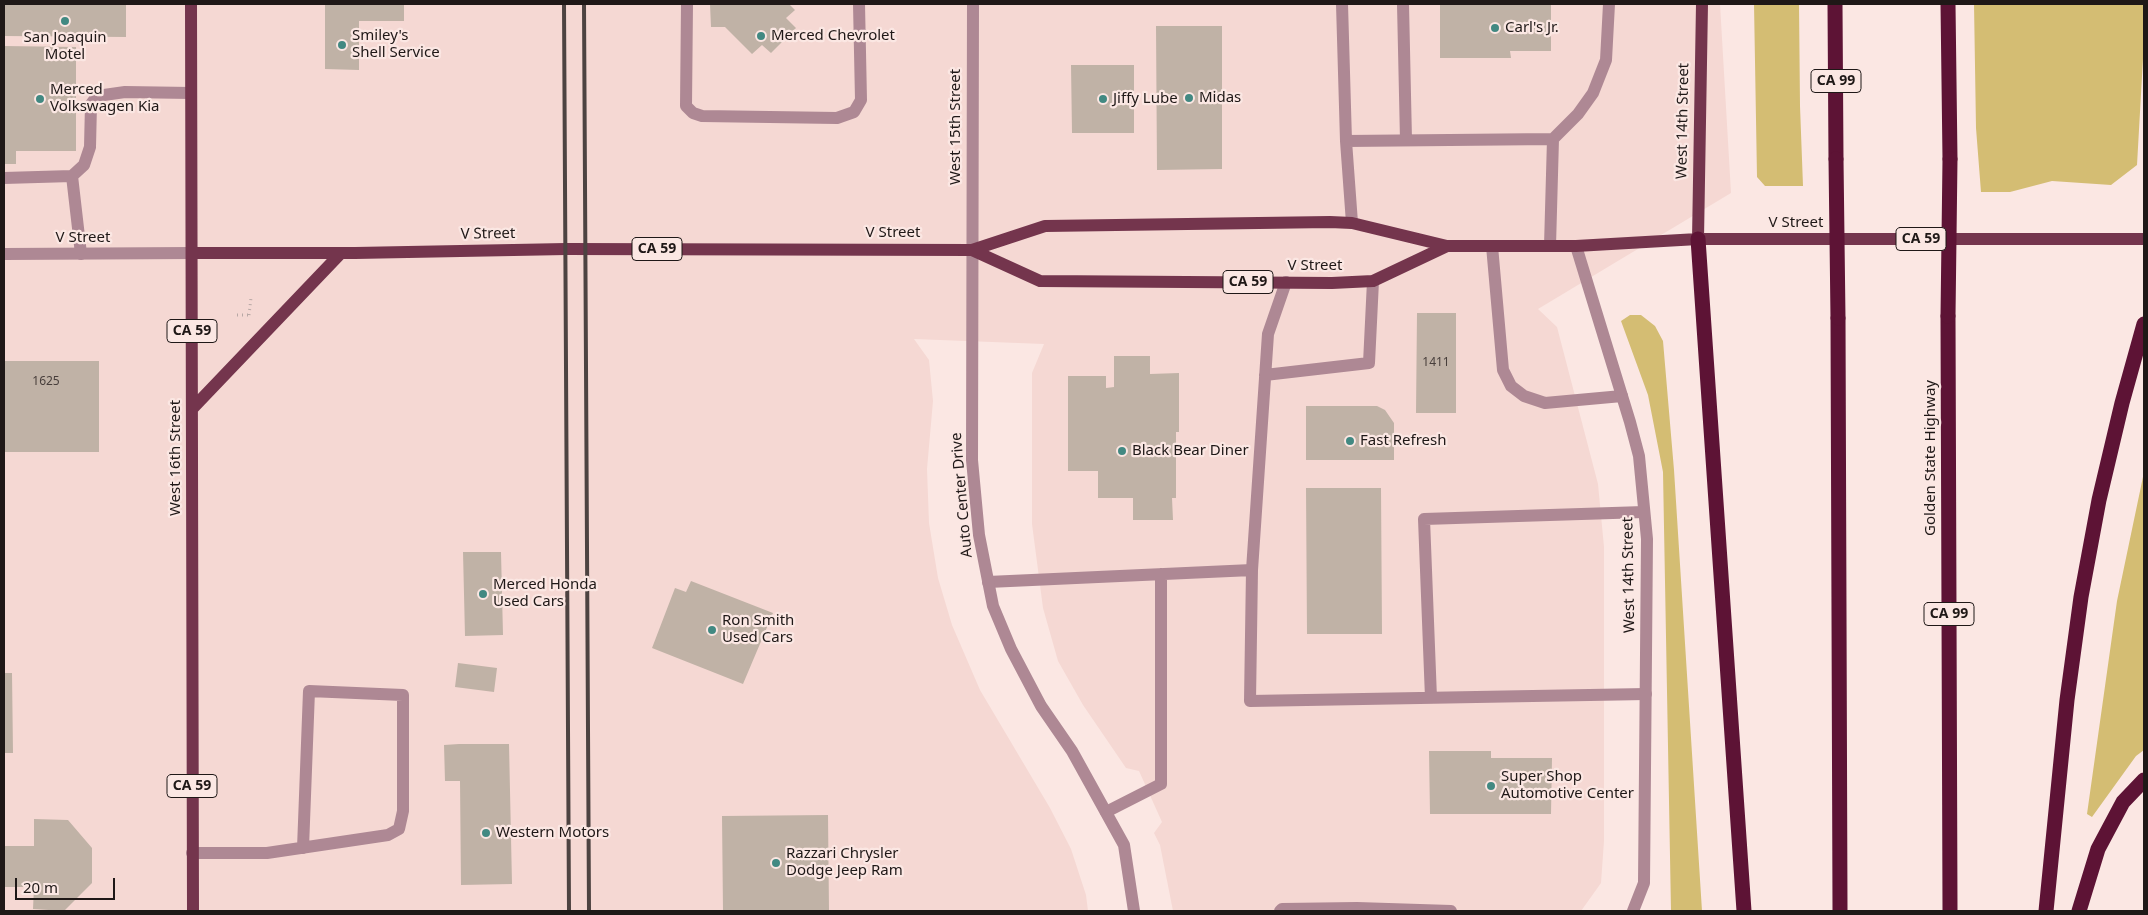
<!DOCTYPE html>
<html>
<head>
<meta charset="utf-8">
<style>
  body { margin:0 }
  #map { position:relative; width:2148px; height:915px; overflow:hidden; background:#fbe7e3; font-family:"Noto Sans",sans-serif }
  canvas { display:block }
  .frame { position:absolute; inset:0; border:5px solid #1f1817; pointer-events:none }
  .scale { position:absolute; left:15px; top:878px; width:100px; height:22px; box-sizing:border-box; border:2px solid #1f1817; border-top:0; padding-left:6px; font-size:15px; line-height:18px; white-space:nowrap; color:#1f1817; -webkit-text-stroke:4px #fbe7e3; paint-order:stroke }
</style>
</head>
<body>
<div id="map">
<canvas width="2148" height="915"></canvas>
<div class="frame"></div>
<div class="scale">20 m</div>
</div>
<script>
const ctx = document.querySelector('canvas').getContext('2d');
ctx.lineJoin = 'round';
function paint(path, color) { ctx.fillStyle = color; ctx.fill(path, 'evenodd'); }
const poly = rows => new Path2D(rows.map(r => 'M' + r).join(''));
function stroke(path, color, width, dash) { ctx.strokeStyle = color; ctx.lineWidth = width; ctx.lineCap = dash ? 'butt' : 'round'; ctx.setLineDash(dash || []); ctx.stroke(path); }
function drawText(font, color, halo, rows, align = 'center') {
  ctx.font = font + ' "Noto Sans",sans-serif'; ctx.lineWidth = 4.5; ctx.setLineDash([]); ctx.textBaseline = 'middle'; ctx.strokeStyle = halo; ctx.fillStyle = color; for (const [text, x, y, turn = 0] of rows) {
    ctx.save(); ctx.translate(x, y); ctx.rotate((+turn || 0) * Math.PI / 180); ctx.textAlign = isNaN(turn) ? turn : align; if (halo) ctx.strokeText(text, 0, 0); ctx.fillText(text, 0, 0); ctx.restore();
  }
}
paint(poly([
  [4,4,1720,4,1731,193,1538,309,1557,327,1598,484,1604,547,1604,841,1601,883,1581,911,1173,911,1160,845,1154,833,1162,822,1139,771,1126,768,1083,705,1058,661,1043,608,1032,524,1032,373,1044,344,914,339,929,360,933,401,927,469,929,523,938,578,952,625,980,690,1050,808,1071,849,1086,895,1088,911,4,911]
]), '#f5d8d3');
paint(poly([
  [1754,4,1799,4,1800,106,1803,186,1765,186,1757,177],
  [1974,4,2144,4,2144,41,2137,165,2111,185,2052,181,2010,192,1981,192,1976,128],
  [1630,315,1641,315,1655,326,1663,341,1674,470,1702,911,1671,911,1663,472,1648,395,1621,321],
  [2144,472,2144,750,2136,756,2092,817,2087,814,2117,601]
]), '#d4bd73');
paint(poly([
  [126,4,126,37,4,36,4,5],
  [325,4,404,4,404,21,359,21,359,70,325,69],
  [710,4,789,4,795,10,786,18,796,28,771,53,762,45,752,54,725,27,711,27],
  [1440,4,1551,4,1551,51,1510,51,1511,58,1440,58],
  [1156,26,1222,26,1222,169,1157,170],
  [4,46,76,47,76,151,16,151,16,164,4,164],
  [1071,65,1134,65,1134,133,1072,133],
  [1417,313,1456,313,1456,413,1416,413],
  [1114,356,1150,356,1150,374,1179,373,1179,432,1176,432,1176,498,1172,498,1173,520,1133,520,1133,498,1098,498,1098,471,1068,471,1068,376,1106,376,1106,388,1114,387],
  [4,361,99,361,99,452,4,452],
  [1306,406,1377,406,1385,410,1394,423,1394,460,1306,460],
  [1306,488,1381,488,1382,634,1307,634],
  [463,552,501,552,503,635,465,636],
  [691,581,773,613,743,684,652,648,675,588,686,592],
  [458,663,497,668,494,692,455,687],
  [4,673,12,673,13,753,4,753],
  [459,744,509,744,512,884,461,885,460,781,445,781,444,745],
  [1429,751,1491,751,1491,758,1552,758,1551,814,1430,814],
  [828,815,829,911,723,911,722,816],
  [34,819,68,820,92,848,92,883,64,911,33,909,34,887,4,887,4,846,34,846]
]), '#c0b2a6');
stroke(poly([
  [237,315,249,315],
  [249,315,251,298]
]), '#b8a8a5', 3, [1, 4]);
stroke(poly([
  [687,4,686,106,693,113,702,116,837,118,854,112,861,100,859,4],
  [1342,4,1346,141,1352,223],
  [1403,4,1406,140],
  [1553,139,1578,114,1593,93,1606,60,1609,4],
  [1346,141,1553,139,1550,246],
  [72,176,81,254],
  [4,178,72,176,84,165,90,147,91,104,97,96,125,92,191,93],
  [1492,246,1503,370,1511,386,1524,396,1545,403,1622,396],
  [1265,375,1369,363,1373,281],
  [1252,570,1250,701,1646,694],
  [988,582,1252,570,1268,334,1286,282],
  [1431,698,1424,519,1644,512],
  [1106,812,1161,784,1161,574],
  [192,853,267,853,388,835,399,829,403,811,403,695,309,691,303,848],
  [1280,911,1282,909,1357,908,1451,911]
]), '#ae8894', 12);
stroke(poly([
  [1576,246,1630,422,1639,456,1647,539,1644,883,1633,911],
  [4,254,192,253]
]), '#ae8894', 12);
stroke(poly([
  [973,4,972,460,979,535,993,606,1011,649,1041,706,1072,751,1124,845,1134,911]
]), '#ae8894', 12);
stroke(poly([
  [191,4,193,911],
  [1698,239,1702,4],
  [972,250,1040,281,1332,283,1373,281,1447,246],
  [192,253,355,253,566,249,972,250,1045,226,1330,222,1352,223,1447,246,1576,246,1698,239,2144,239],
  [192,409,341,253]
]), '#74354d', 12);
stroke(poly([
  [1835,4,1836,159],
  [1948,4,1950,159],
  [1698,239,1744,911],
  [1948,316,1950,911],
  [1838,318,1840,911],
  [2046,911,2067,700,2081,597,2099,500,2122,403,2144,324],
  [2079,911,2098,849,2123,802,2144,780]
]), '#5d1335', 15);
stroke(poly([
  [564,4,569,911],
  [584,4,589,911]
]), '#4d4341', 4);
stroke(poly([
  [1836,159,1838,318],
  [1948,316,1950,159]
]), '#5d1335', 15);
for (const [x, y, r, color] of [
  [65,21,5,"#428982"],
  [1495,28,5,"#428982"],
  [761,36,5,"#428982"],
  [342,45,5,"#428982"],
  [1189,98,5,"#428982"],
  [40,99,5,"#428982"],
  [1103,99,5,"#428982"],
  [1350,441,5,"#428982"],
  [1122,451,5,"#428982"],
  [483,594,5,"#428982"],
  [712,630,5,"#428982"],
  [1491,786,5,"#428982"],
  [486,833,5,"#428982"],
  [776,863,5,"#428982"]
]) { const dot = new Path2D(); dot.arc(x, y, r, 0, 2 * Math.PI); ctx.fillStyle = color; ctx.fill(dot); stroke(dot, '#fbe7e3', 2); }
drawText('12px', '#473e3b', null, [
  ["1411",1436,363],
  ["1625",46,382]
]);
for (const [x, y, w] of [
  [1836,81,50],
  [1921,239,50],
  [657,249,50],
  [1248,282,50],
  [192,331,50],
  [1949,614,50],
  [192,786,50]
]) { const box = new Path2D(); box.roundRect(x - w / 2, y - 11.5, w, 23, 4); ctx.fillStyle = '#fbe7e3'; ctx.fill(box); stroke(box, '#1f1817', 1); }
drawText('bold 14px', '#1f1817', null, [
  ["CA 99",1836,81],
  ["CA 59",1921,239],
  ["CA 59",657,249],
  ["CA 59",1248,282],
  ["CA 59",192,331],
  ["CA 99",1949,614],
  ["CA 59",192,786]
]);
drawText('15px', '#1f1817', '#fbe7e3', [
  ["Carl's Jr.",1505,28],
  ["Smiley's",352,36],
  ["Shell Service",352,53],
  ["Merced Chevrolet",771,36],
  ["San Joaquin",65,38,"center"],
  ["Motel",65,55,"center"],
  ["Merced",50,90],
  ["Volkswagen Kia",50,107],
  ["Midas",1199,98],
  ["Jiffy Lube",1113,99],
  ["Fast Refresh",1360,441],
  ["Black Bear Diner",1132,451],
  ["Merced Honda",493,585],
  ["Used Cars",493,602],
  ["Ron Smith",722,621],
  ["Used Cars",722,638],
  ["Super Shop",1501,777],
  ["Automotive Center",1501,794],
  ["Western Motors",496,833],
  ["Razzari Chrysler",786,854],
  ["Dodge Jeep Ram",786,871]
], 'left');
drawText('15px', '#1f1817', '#fbe7e3', [
  ["West 14th Street",1683,121,-89],
  ["West 15th Street",956,127,-90],
  ["V Street",1796,223],
  ["V Street",893,233],
  ["V Street",488,234,-1],
  ["V Street",83,238],
  ["V Street",1315,266],
  ["West 16th Street",176,458,-90],
  ["Golden State Highway",1931,458,-90],
  ["Auto Center Drive",962,495,-95],
  ["West 14th Street",1629,575,-91]
]);
</script>
</body>
</html>
